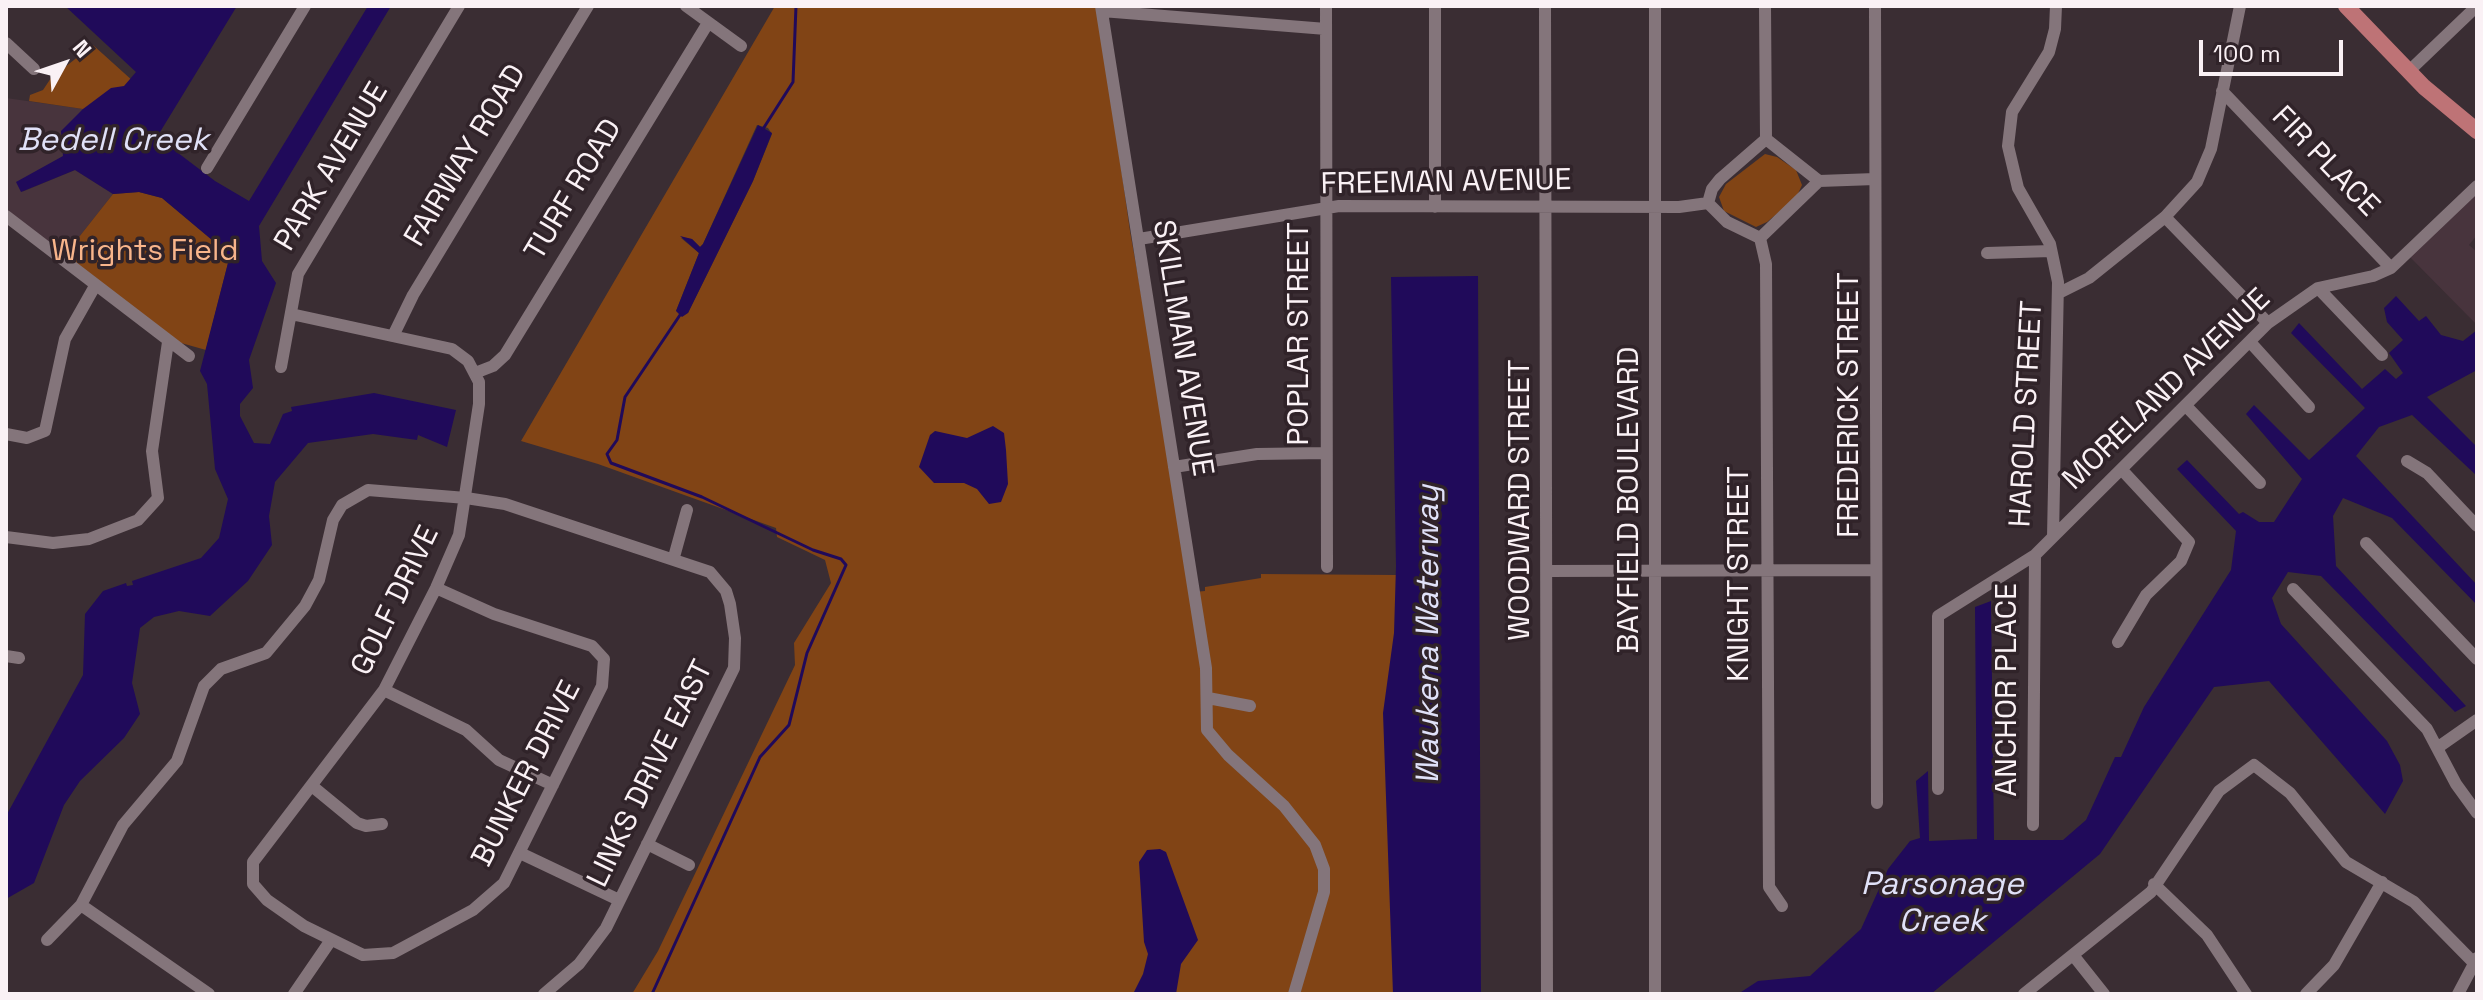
<!DOCTYPE html>
<html>
<head>
<meta charset="utf-8">
<style>
  body { margin:0 }
  #map { position:relative; width:2483px; height:1000px; overflow:hidden; background:#3a2d33; font-family:"Space Grotesk",sans-serif }
  canvas { display:block }
  .frame { position:absolute; inset:0; border:8px solid #faf1f5; pointer-events:none }
  .north { position:absolute; left:24px; top:24px; width:80px; height:80px; -webkit-text-stroke:6px #302329; paint-order:stroke; rotate:50deg; font-size:22px; font-weight:700; line-height:32px; text-align:center; color:#faf1f5 }
  .north::after { content:''; display:block; margin:auto; width:28px; height:36px; background:#faf1f5; clip-path:polygon(50% 0,100% 100%,50% 72%,0 100%) }
  .scale { position:absolute; left:2199px; top:40px; width:144px; height:36px; box-sizing:border-box; border:4px solid #faf1f5; border-top:0; padding-left:10px; font-size:24px; line-height:28px; white-space:nowrap; color:#faf1f5; -webkit-text-stroke:6px #302329; paint-order:stroke }
</style>
</head>
<body>
<div id="map">
<canvas width="2483" height="1000"></canvas>
<div class="frame"></div>
<div class="north">N</div>
<div class="scale">100 m</div>
</div>
<script>
const ctx = document.querySelector('canvas').getContext('2d');
ctx.lineJoin = 'round';
function paint(path, color) { ctx.fillStyle = color; ctx.fill(path, 'evenodd'); }
const poly = rows => new Path2D(rows.map(r => 'M' + r).join(''));
function stroke(path, color, width, dash) { ctx.strokeStyle = color; ctx.lineWidth = width; ctx.lineCap = dash ? 'butt' : 'round'; ctx.setLineDash(dash || []); ctx.stroke(path); }
function drawText(font, color, halo, rows, align = 'center') {
  ctx.font = font + ' "Space Grotesk",sans-serif'; ctx.lineWidth = 7; ctx.setLineDash([]); ctx.textBaseline = 'middle'; ctx.strokeStyle = halo; ctx.fillStyle = color; for (const [text, x, y, turn = 0] of rows) {
    ctx.save(); ctx.translate(x, y); ctx.rotate((+turn || 0) * Math.PI / 180); ctx.textAlign = isNaN(turn) ? turn : align; if (halo) ctx.strokeText(text, 0, 0); ctx.fillText(text, 0, 0); ctx.restore();
  }
}
paint(poly([
  [6,98,83,109,68,128,63,156,22,192,75,170,113,194,64,256,6,212],
  [2477,189,2477,235,2469,245,2477,252,2477,325,2408,255]
]), '#48343d');
paint(poly([
  [775,6,1098,6,1130,231,1194,592,1205,591,1205,587,1261,578,1261,574,1396,575,1397,994,632,994,658,951,795,665,794,643,831,583,825,560,777,537,776,528,598,464,521,441],
  [757,125,768,128,772,134,753,181,688,313,676,311,699,253,681,238,692,239,700,247,703,244],
  [93,45,134,82,124,96,83,109,29,101,30,95,43,90,51,78],
  [1765,154,1777,157,1796,170,1802,185,1796,198,1767,222,1756,227,1724,211,1719,197,1726,184],
  [139,192,162,198,218,245,228,263,206,350,174,341,64,256,113,194]
]), '#814415');
paint(poly([
  [65,6,237,6,157,137,215,181,249,201,368,6,391,6,259,226,262,261,276,283,249,360,253,388,240,404,240,416,254,443,270,444,283,414,292,411,291,407,374,393,456,410,447,447,418,435,417,440,373,434,308,443,275,482,269,516,272,545,248,581,210,616,179,611,154,617,140,628,132,683,140,714,124,738,80,781,64,805,34,883,6,899,6,816,83,675,85,614,103,591,126,583,127,586,133,585,132,581,201,558,219,538,228,499,215,469,207,384,200,371,228,263,218,245,162,198,139,192,113,194,75,170,21,192,16,182,63,156,61,131,83,109,111,88,124,86,136,72],
  [758,125,772,133,753,181,688,313,682,317,676,311,699,253,680,236,692,239,700,247,703,244],
  [1478,276,1481,994,1393,994,1383,713,1394,633,1396,566,1391,277],
  [2396,296,2419,321,2426,316,2441,335,2463,341,2477,330,2477,370,2427,397,2477,447,2477,476,2412,415,2379,427,2356,456,2477,585,2477,605,2392,518,2343,498,2333,516,2336,566,2466,706,2455,712,2321,576,2288,572,2272,598,2281,624,2387,741,2400,765,2403,781,2385,814,2269,681,2214,687,2100,854,1931,994,1738,994,1758,981,1810,976,1861,929,1888,869,1910,841,1920,838,1916,781,1928,771,1929,841,1977,839,1975,607,1991,601,1994,840,2063,840,2086,820,2115,757,2121,757,2144,707,2231,570,2236,531,2177,469,2187,460,2239,514,2243,512,2259,522,2274,522,2302,479,2246,414,2254,405,2309,460,2365,408,2291,333,2299,323,2362,389,2385,369,2396,379,2403,373,2389,353,2403,340,2387,322,2384,308],
  [993,426,1004,433,1006,450,1008,484,1001,502,989,504,977,489,964,483,934,483,919,467,930,435,935,431,967,438],
  [1160,849,1166,852,1171,866,1198,940,1181,964,1176,994,1133,994,1143,974,1148,954,1144,942,1139,862,1147,850]
]), '#200a5a');
stroke(poly([
  [763,129,793,82,796,6],
  [652,994,760,757,789,725,807,653,846,565,841,559,813,550,702,497,611,463,607,454,617,440,625,397,680,315]
]), '#200a5a', 3);
stroke(poly([
  [686,6,741,46],
  [1101,6,1206,668,1207,730,1228,755,1284,806,1315,845,1324,869,1324,892,1294,994],
  [1326,6,1327,567],
  [1545,6,1547,994],
  [1655,6,1655,994],
  [1765,6,1766,139],
  [1875,6,1877,803],
  [1102,11,1326,29],
  [6,43,34,69],
  [2409,71,2477,6],
  [2222,91,2391,268],
  [1766,139,1819,181],
  [207,168,305,6],
  [1435,207,1435,6],
  [6,216,189,356],
  [2165,217,2268,323],
  [1760,238,1766,264,1769,887,1782,906],
  [1760,238,1727,222,1708,203,1712,189,1720,179,1766,139],
  [1760,238,1819,181,1875,179],
  [1139,239,1339,206,1679,207,1708,203],
  [1987,253,2051,251],
  [2318,288,2382,355],
  [2059,293,2089,278,2165,217,2197,182,2211,149,2240,6],
  [291,314,452,349,468,361,479,382,479,404,459,535,436,588,384,690,253,862,253,884,267,900,304,926,363,955,393,953,473,910,504,883,602,686,604,659,592,646,494,614,436,588],
  [393,336,413,295,588,6],
  [2251,343,2309,407],
  [281,367,298,274,459,6],
  [475,373,493,366,505,355,708,23],
  [2186,406,2260,483],
  [6,434,27,438,45,431,65,339,95,286],
  [2407,461,2427,473,2477,526],
  [1174,467,1257,454,1326,453],
  [6,537,53,543,89,539,138,520,158,498,152,451,168,342],
  [2053,537,2268,323,2318,288,2373,276,2391,268,2477,186],
  [2366,543,2477,659],
  [674,557,687,510],
  [1547,571,1875,570],
  [2293,589,2427,729,2456,784,2477,813],
  [2118,642,2146,595,2181,561,2189,542,2122,470],
  [6,656,19,658],
  [384,690,466,730,499,760,553,785],
  [1208,698,1250,706],
  [2437,748,2477,720],
  [312,786,357,823,366,826,382,824],
  [1938,789,1938,616,2035,555,2053,537,2058,282,2050,244,2018,188,2008,146,2012,112,2049,52,2055,29,2056,6],
  [2033,825,2035,555],
  [647,844,689,865],
  [520,853,619,900],
  [2154,884,2207,935,2246,994],
  [81,905,209,994],
  [47,940,81,905,123,825,177,761,204,686,221,669,266,653,305,606,319,580,333,520,342,505,368,490,466,498,505,504,710,572,726,591,730,604,735,638,734,668,606,928,579,964,544,994],
  [2073,955,2104,994],
  [294,994,331,940],
  [2024,994,2151,892,2219,791,2254,765,2290,793,2346,862,2414,902,2473,962],
  [2306,994,2334,965,2382,882],
  [2458,994,2477,958]
]), '#84757b', 12);
stroke(poly([
  [2346,6,2424,87,2477,131]
]), '#be7376', 16);
drawText('30px', '#faf1f5', '#302329', [
  ["FAIRWAY ROAD",466,156,-59],
  ["FIR PLACE",2325,162,46],
  ["PARK AVENUE",332,167,-59],
  ["FREEMAN AVENUE",1446,183,-1],
  ["TURF ROAD",574,190,-59],
  ["POPLAR STREET",1300,334,-90],
  ["SKILLMAN AVENUE",1182,348,81],
  ["MORELAND AVENUE",2167,390,-44],
  ["FREDERICK STREET",1850,405,-90],
  ["HAROLD STREET",2027,414,-87],
  ["WOODWARD STREET",1521,500,-90],
  ["BAYFIELD BOULEVARD",1630,500,-90],
  ["KNIGHT STREET",1740,574,-90],
  ["GOLF DRIVE",396,601,-64],
  ["ANCHOR PLACE",2008,690,-90],
  ["BUNKER DRIVE",527,774,-63],
  ["LINKS DRIVE EAST",651,774,-64]
]);
drawText('30px', '#f8b58b', '#302329', [
  ["Wrights Field",145,252]
]);
drawText('italic 32px', '#e0e1f8', '#302329', [
  ["Bedell Creek",113,141],
  ["Waukena Waterway",1429,635,-90],
  ["Parsonage",1942,885],
  ["Creek",1942,922]
]);
</script>
</body>
</html>
